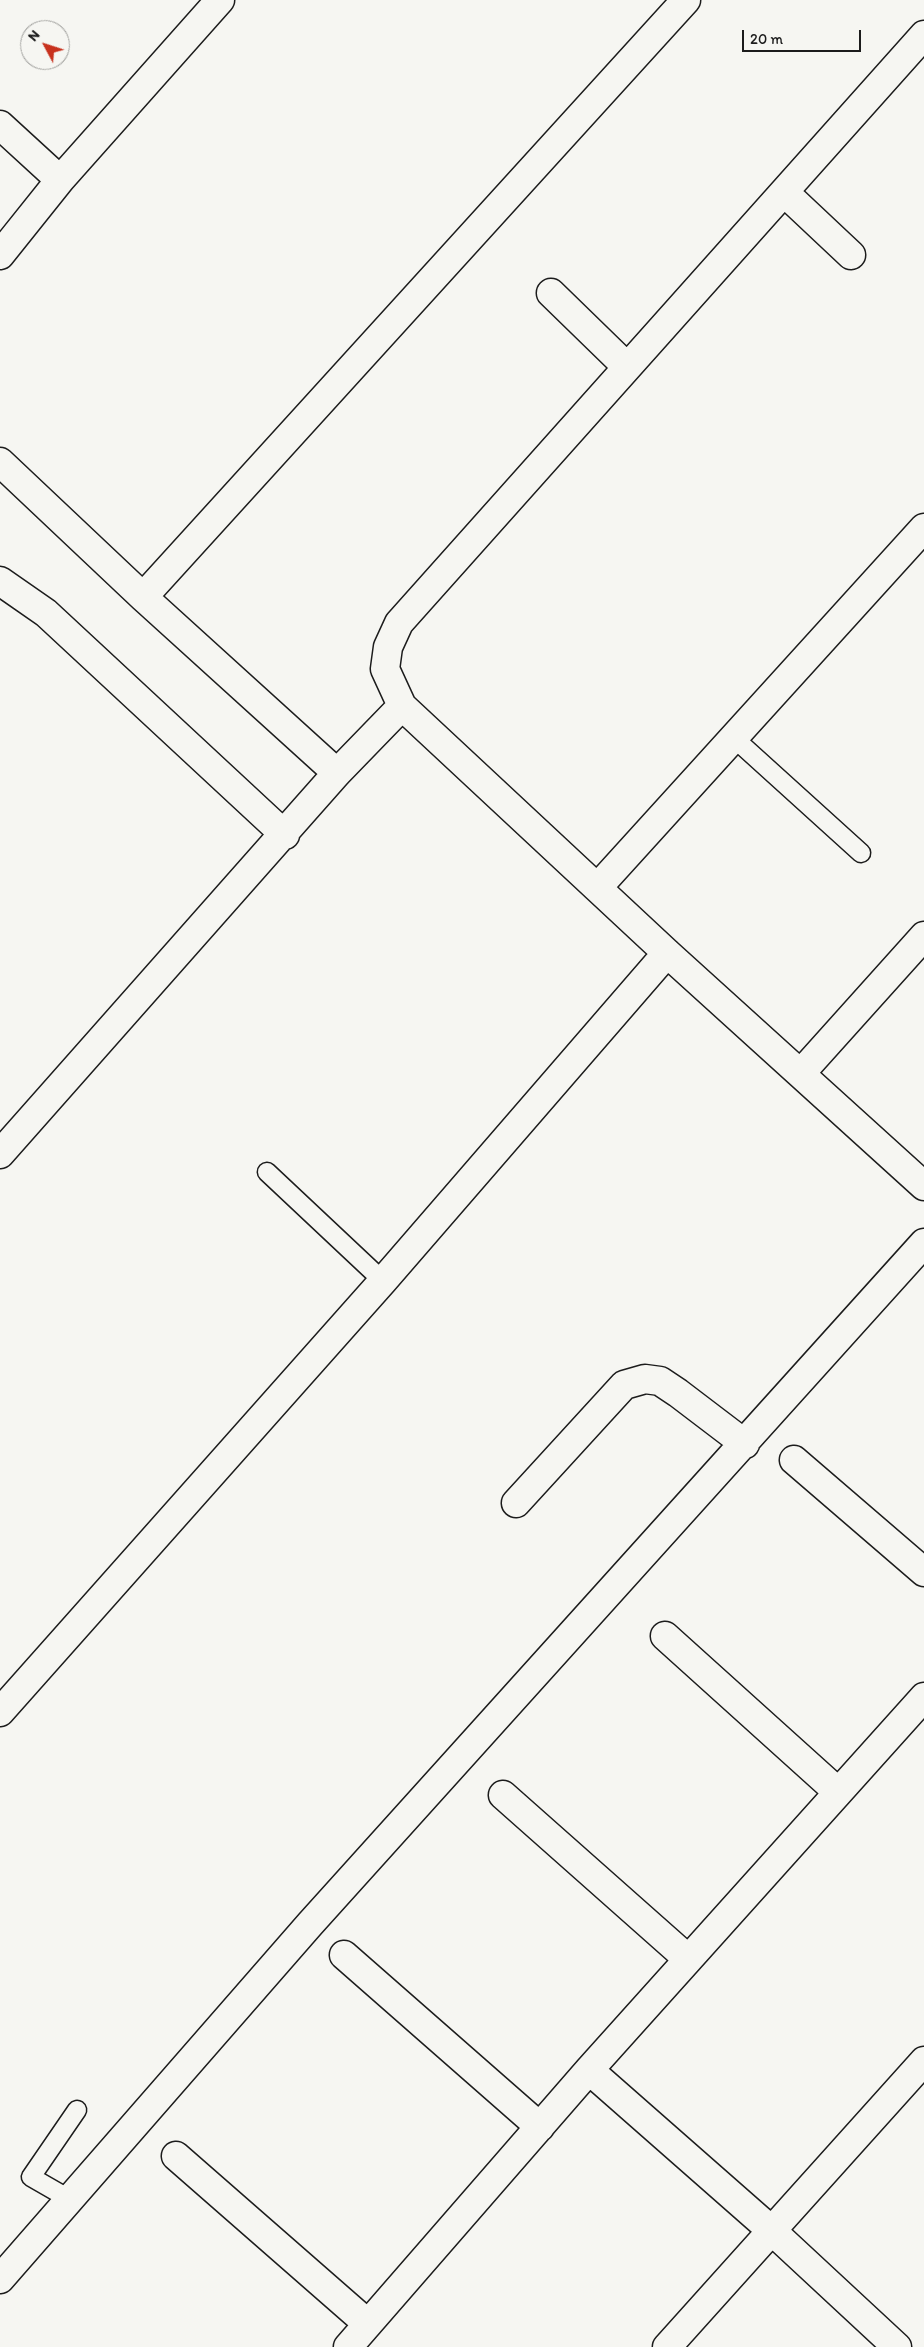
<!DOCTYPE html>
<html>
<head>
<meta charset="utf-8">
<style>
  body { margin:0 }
  #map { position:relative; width:924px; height:2347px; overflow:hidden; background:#f6f6f2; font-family:Itim,sans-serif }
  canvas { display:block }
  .north { position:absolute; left:20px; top:20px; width:50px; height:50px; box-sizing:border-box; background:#f6f6f2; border:1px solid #9f9f9c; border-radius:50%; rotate:310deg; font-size:14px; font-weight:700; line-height:20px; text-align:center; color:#1c1c1c }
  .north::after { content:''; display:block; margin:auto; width:18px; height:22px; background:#c8321e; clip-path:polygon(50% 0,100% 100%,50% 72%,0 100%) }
  .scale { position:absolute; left:742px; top:30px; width:119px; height:22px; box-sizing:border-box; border:2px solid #1c1c1c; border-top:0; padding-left:6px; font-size:15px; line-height:18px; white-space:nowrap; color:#1c1c1c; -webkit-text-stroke:4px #f6f6f2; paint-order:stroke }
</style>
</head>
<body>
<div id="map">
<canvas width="924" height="2347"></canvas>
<div class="north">N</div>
<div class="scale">20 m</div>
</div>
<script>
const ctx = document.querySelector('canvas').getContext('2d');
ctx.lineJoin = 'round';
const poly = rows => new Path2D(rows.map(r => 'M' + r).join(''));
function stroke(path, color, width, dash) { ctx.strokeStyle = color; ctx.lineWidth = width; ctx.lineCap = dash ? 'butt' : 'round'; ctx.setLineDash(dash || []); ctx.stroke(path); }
const lane = poly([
  [734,738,861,853],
  [267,1172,383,1281],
  [71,2200,31,2177,77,2110]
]);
const street = poly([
  [924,35,399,623,388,647,385,669,402,706,667,953,924,1186],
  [0,125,60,180,0,255],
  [60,180,220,0],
  [784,192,851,255],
  [551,293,627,367],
  [0,462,143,597,337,773],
  [0,581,46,613,285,835],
  [143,597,686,0],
  [598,887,924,528],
  [801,1073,924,936],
  [0,1154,337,773,402,706],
  [794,1460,924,1572],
  [516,1503,624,1385,645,1379,660,1381,678,1393,745,1444],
  [665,1636,838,1792],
  [0,1712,383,1281,667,953],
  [503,1795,688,1959],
  [344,1955,540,2127],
  [589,2070,771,2230,897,2347],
  [176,2156,368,2324],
  [0,2279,310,1924,924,1243],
  [348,2347,589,2070,924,1697],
  [667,2347,924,2061]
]);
stroke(lane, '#1c1c1c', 21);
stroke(street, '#1c1c1c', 31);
stroke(lane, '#f6f6f2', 18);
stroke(street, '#f6f6f2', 28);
</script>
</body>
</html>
